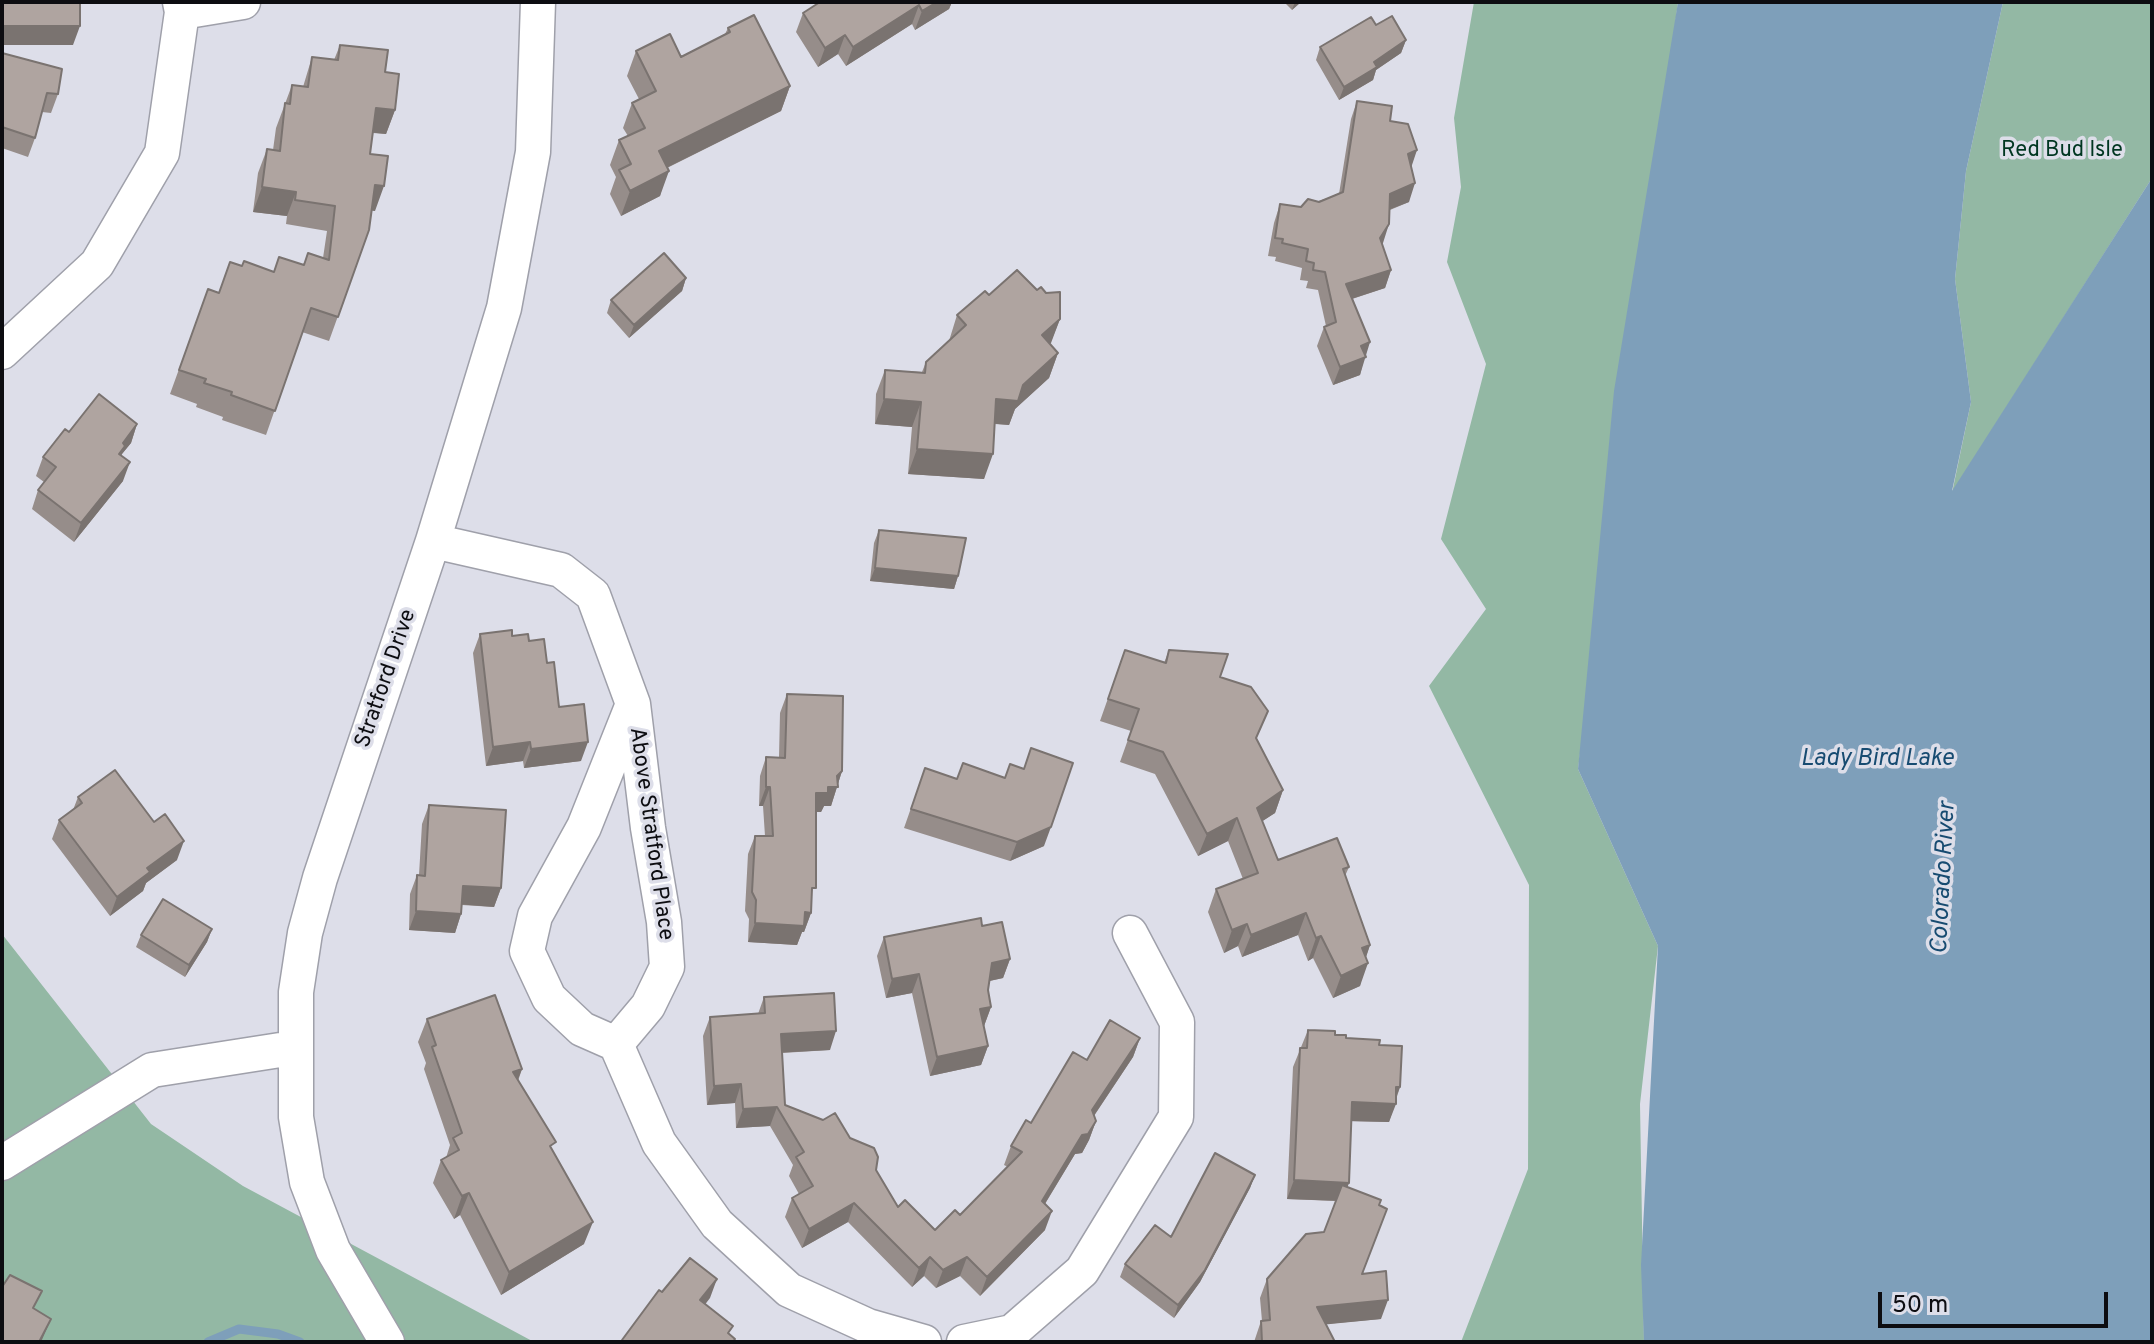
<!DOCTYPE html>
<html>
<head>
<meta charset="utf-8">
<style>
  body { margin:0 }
  #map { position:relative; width:2154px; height:1344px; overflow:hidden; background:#dddee9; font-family:Overpass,sans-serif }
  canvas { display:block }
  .frame { position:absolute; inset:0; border:4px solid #0d0d11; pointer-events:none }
  .scale { position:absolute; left:1878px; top:1292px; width:230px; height:36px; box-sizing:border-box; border:4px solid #0d0d11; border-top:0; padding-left:10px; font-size:24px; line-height:28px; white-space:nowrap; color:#0d0d11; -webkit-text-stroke:6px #dddee9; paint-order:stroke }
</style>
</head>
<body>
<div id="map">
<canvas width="2154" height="1344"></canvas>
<div class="frame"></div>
<div class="scale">50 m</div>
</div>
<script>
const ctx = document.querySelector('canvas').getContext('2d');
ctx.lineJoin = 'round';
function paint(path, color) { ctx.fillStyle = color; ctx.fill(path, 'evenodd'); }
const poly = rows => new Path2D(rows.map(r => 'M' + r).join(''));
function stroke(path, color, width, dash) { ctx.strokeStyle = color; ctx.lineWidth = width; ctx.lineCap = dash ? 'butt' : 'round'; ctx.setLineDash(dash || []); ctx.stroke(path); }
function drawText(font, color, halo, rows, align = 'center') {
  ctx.font = font + ' Overpass,sans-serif'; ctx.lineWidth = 7; ctx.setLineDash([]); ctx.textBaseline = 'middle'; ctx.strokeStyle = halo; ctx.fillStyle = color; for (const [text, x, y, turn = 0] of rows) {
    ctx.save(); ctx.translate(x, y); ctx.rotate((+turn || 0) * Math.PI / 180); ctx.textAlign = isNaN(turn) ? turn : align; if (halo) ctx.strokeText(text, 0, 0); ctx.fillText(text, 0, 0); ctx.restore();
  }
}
paint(poly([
  [1474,2,1678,2,1578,769,1658,946,1640,1104,1644,1342,1461,1342,1528,1169,1529,885,1429,686,1486,609,1441,539,1486,364,1447,262,1461,187,1454,118],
  [2003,2,2152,2,2152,178,1952,493,1971,402,1955,279,1966,171],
  [2,934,151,1124,243,1186,534,1342,2,1342]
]), '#93b8a4');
paint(poly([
  [1678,2,2003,2,1966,171,1955,279,1971,402,1952,491,2152,178,2152,1342,1644,1342,1641,1265,1658,946,1578,769,1614,391]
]), '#7e9fba');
stroke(poly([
  [208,1342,239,1329,278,1334,300,1342]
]), '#7e9fba', 9);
const minor = poly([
  [182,12,243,2],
  [2,352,97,264,162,153,182,12,180,2],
  [433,541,561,570,593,595,633,704,648,828,664,922,667,967,648,1006,616,1044],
  [633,704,584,827,535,916,527,951,549,998,582,1029,616,1044,659,1143,717,1224,789,1290,868,1326,924,1342],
  [2,1163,152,1070,293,1048],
  [387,1342,333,1250,307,1182,296,1117,296,992,305,933,320,878,433,541,504,308,533,152,538,2],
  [964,1342,1012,1332,1082,1271,1176,1117,1177,1022,1130,933]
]);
stroke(minor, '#9fa0aa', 37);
stroke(minor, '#fff', 34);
paint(poly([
  [818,2,952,2,949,9,915,30,912,24,846,66,838,54,818,67,796,32,803,13,817,4],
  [1284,2,1301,2,1292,10],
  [1376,25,1406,40,1401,53,1376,70,1373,80,1339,100,1316,60,1320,47],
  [728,28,790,86,781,111,667,168,660,196,621,216,610,194,616,177,610,165,619,140,628,136,623,128,632,103,639,99,627,76,636,51,681,57,725,34],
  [340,45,385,72,395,110,386,134,373,133,370,154,375,211,372,210,369,230,329,341,302,332,266,435,222,420,223,417,196,407,197,404,170,394,208,289,219,293,242,266,274,272,303,265,323,258,327,231,286,224,287,216,253,212,258,173,267,149,273,150,276,128,292,85,303,87,312,57,334,60],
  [2,53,58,94,51,113,42,112,35,138,28,157,2,148],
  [1357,101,1390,121,1411,167,1409,202,1390,210,1382,244,1391,270,1385,288,1352,299,1365,354,1360,375,1333,385,1317,346,1324,327,1326,326,1318,290,1306,288,1308,281,1300,280,1302,268,1275,261,1276,257,1268,256,1274,223,1280,204,1301,207,1339,194,1351,119],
  [686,278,682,291,629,338,607,313,611,300],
  [989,295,1060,319,1050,344,1058,353,1049,378,1015,409,1009,425,995,424,984,479,908,474,912,427,875,424,876,394,885,370,922,372,926,362,949,341,957,315],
  [137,424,131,443,121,455,123,481,74,542,32,509,38,490,44,482,36,476,43,457,69,432],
  [879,530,958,576,954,589,870,581,874,543],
  [480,634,512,636,529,641,547,663,559,707,581,761,524,768,523,761,486,766,473,653],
  [1125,650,1164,663,1169,650,1220,677,1257,740,1283,790,1275,813,1262,821,1278,860,1349,867,1345,876,1370,945,1366,957,1360,986,1333,998,1313,958,1308,961,1298,935,1242,957,1238,946,1224,953,1208,912,1216,889,1243,879,1228,841,1198,856,1155,774,1120,762,1131,731,1100,721],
  [787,694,842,771,831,806,824,806,821,812,816,812,811,913,804,932,802,932,797,945,748,942,749,919,745,911,748,854,755,836,765,836,763,806,759,806,760,776,766,757,779,757,780,713],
  [925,768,1044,846,1010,861,904,828],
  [78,797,177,860,146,883,143,891,110,916,52,839,59,820,73,810],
  [429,805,501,888,494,907,462,905,461,914,455,933,409,930,410,894,417,875,419,875,422,824],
  [982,926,1010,959,1003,978,989,981,988,990,991,1007,984,1026,988,1046,981,1065,930,1076,912,993,886,998,877,956,884,937],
  [212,929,207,942,185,977,136,947,141,935],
  [764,997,830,1050,782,1053,785,1105,850,1138,876,1170,898,1207,935,1230,960,1215,1008,1167,1004,1165,1011,1146,1087,1060,1140,1038,1133,1057,1094,1116,1096,1121,1089,1140,1082,1153,1075,1154,1045,1204,1045,1230,980,1296,960,1276,936,1288,924,1276,912,1287,848,1222,802,1248,785,1217,792,1198,799,1194,789,1176,793,1165,770,1126,736,1128,735,1103,707,1105,703,1036,710,1017,758,1014],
  [427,1019,522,1069,518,1081,553,1151,584,1244,501,1295,460,1215,454,1219,433,1183,441,1160,446,1158,450,1145,424,1069,426,1063,418,1042],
  [1308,1030,1335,1035,1346,1038,1379,1045,1400,1087,1389,1122,1351,1121,1349,1183,1347,1187,1363,1274,1381,1319,1326,1324,1335,1342,1254,1342,1261,1321,1262,1321,1260,1298,1267,1279,1324,1232,1336,1201,1287,1199,1293,1067],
  [1255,1175,1250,1188,1200,1282,1174,1318,1120,1277,1125,1264,1171,1237]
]), '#968d8a');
paint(poly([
  [937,2,952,2,949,9,915,30,922,11],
  [1295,2,1301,2,1292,10],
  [919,5,912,24,846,66,853,47],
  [2,26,80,26,73,45,2,45],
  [845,35,838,54,818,67,825,48],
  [1406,40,1401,53,1376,70,1373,80,1339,100,1344,87,1374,62],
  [790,86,781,111,650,176,659,151],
  [376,108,395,110,386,134,367,132],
  [1417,150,1411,168,1408,154],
  [669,171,660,196,621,216,630,191],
  [1415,183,1409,202,1383,212,1390,194],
  [375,185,384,186,375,211,366,210],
  [262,187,296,192,287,216,253,212],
  [1389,224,1383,243,1373,256,1380,238],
  [1391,270,1385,288,1339,303,1346,284],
  [686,278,682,291,629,338,634,325],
  [1060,319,1051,343,1033,360,1042,335],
  [1370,342,1360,375,1333,385,1340,367,1361,346],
  [1058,353,1049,378,1015,409,1009,425,987,423,996,399,1023,385],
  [884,399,921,402,912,427,875,424],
  [137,424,131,443,122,454,118,464,112,472,123,443],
  [917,449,993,454,984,479,908,474],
  [130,462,123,481,74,542,81,523],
  [875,568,958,576,954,589,870,581],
  [530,742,523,761,486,766,493,747],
  [588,742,581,761,524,768,531,749],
  [842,771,831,806,824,806,821,812,809,812,816,793,828,787],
  [766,787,770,787,763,806,759,806],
  [1283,790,1275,813,1249,830,1257,808],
  [1237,818,1228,841,1198,856,1207,834],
  [1051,827,1044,846,1010,861,1017,842],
  [184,841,177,860,146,883,143,891,110,916,117,897,147,868],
  [463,886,501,888,494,907,456,904],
  [416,911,461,914,455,933,409,930],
  [805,912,811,913,804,932,802,932,797,945,748,942,755,923],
  [1306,913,1298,935,1242,957,1251,935],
  [1247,924,1238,946,1224,953,1232,930],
  [212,929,207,942,185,977,189,965],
  [1321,936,1313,958,1308,961,1316,938],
  [1370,945,1363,966,1368,963,1360,986,1333,998,1341,976,1362,948],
  [1010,959,1003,978,985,982,992,963],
  [919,974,912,993,886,998,892,979],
  [991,1007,984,1026,973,1028,980,1009],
  [836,1031,830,1050,774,1053,781,1034],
  [1140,1038,1133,1057,1085,1129,1092,1110],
  [988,1046,981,1065,930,1076,937,1057],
  [522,1069,513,1092,513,1072],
  [741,1084,735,1103,707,1105,714,1086],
  [1396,1087,1400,1087,1394,1103,1396,1104,1389,1122,1345,1121,1352,1102],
  [777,1107,770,1126,736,1128,743,1109],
  [1096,1121,1089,1140,1082,1153,1075,1154,1035,1220,1042,1201,1082,1135],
  [1255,1175,1250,1188,1200,1282,1174,1318,1178,1305],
  [1294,1180,1349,1183,1342,1201,1287,1199],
  [469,1193,460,1215,454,1219,462,1196],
  [854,1203,848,1222,802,1248,809,1229],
  [1052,1211,1045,1230,980,1296,987,1277],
  [593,1222,584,1244,501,1295,509,1272],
  [930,1257,924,1276,912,1287,919,1268],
  [967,1257,960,1276,936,1288,943,1270],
  [717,1279,710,1298,694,1319,700,1300],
  [1388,1300,1381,1319,1310,1326,1317,1307],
  [51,1319,41,1342,39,1342]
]), '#7a7370');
const building = poly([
  [2,2,80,2,80,26,2,26,2,2],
  [820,2,937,2,922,11,919,5,853,47,845,35,825,48,803,13,820,2],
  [754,15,790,86,659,151,669,171,630,191,619,170,631,164,619,140,645,128,632,103,656,91,636,51,670,34,681,57,730,32,728,28,754,15],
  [1392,16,1406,40,1374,62,1377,67,1344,87,1320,47,1371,17,1376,25,1392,16],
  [340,45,388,50,385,72,399,74,395,110,376,108,370,154,388,156,384,186,375,185,369,230,338,317,311,308,275,411,231,395,232,392,204,383,206,379,179,370,208,289,219,293,230,262,242,266,244,261,274,272,279,257,304,265,308,253,329,260,335,206,295,200,296,192,262,187,267,149,280,151,285,103,290,104,292,85,308,87,312,57,338,60,340,45],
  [2,53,62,69,58,94,47,93,35,138,2,127,2,53],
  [1357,101,1392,106,1390,121,1408,124,1417,150,1408,154,1415,183,1390,194,1389,224,1380,238,1391,270,1346,284,1370,342,1361,346,1366,357,1340,367,1324,327,1336,322,1325,272,1313,270,1314,263,1306,261,1308,249,1282,243,1283,239,1275,238,1280,204,1301,207,1308,199,1319,202,1343,192,1357,101],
  [664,253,686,278,634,325,611,300,664,253],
  [1017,270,1037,290,1041,287,1046,293,1060,292,1060,319,1042,335,1058,353,1023,385,1018,401,996,399,993,454,917,449,921,402,884,399,885,370,925,373,926,362,966,325,957,315,985,291,989,295,1017,270],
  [99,394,137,424,123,443,125,446,119,454,130,462,81,523,38,490,56,467,43,457,65,429,69,432,99,394],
  [879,530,966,538,958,576,875,568,879,530],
  [512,630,512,636,528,634,529,641,544,639,547,663,554,662,559,707,584,704,588,742,531,749,530,742,493,747,480,634,512,630],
  [1125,650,1166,663,1169,650,1228,654,1220,677,1251,687,1268,711,1256,738,1283,790,1257,808,1278,860,1337,838,1349,867,1343,869,1370,945,1362,948,1368,963,1341,976,1321,936,1316,938,1306,913,1251,935,1247,924,1232,930,1216,889,1258,873,1237,818,1207,834,1163,752,1128,740,1139,709,1108,699,1125,650],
  [787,694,843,696,842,771,837,776,838,787,828,787,828,793,816,793,816,888,812,888,811,913,805,912,804,926,755,923,756,900,752,892,755,836,773,836,770,787,766,787,766,757,785,758,787,694],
  [1031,748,1073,763,1051,827,1017,842,911,809,925,768,957,779,963,763,1005,778,1010,764,1024,769,1031,748],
  [115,770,154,822,165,814,184,841,147,868,150,872,117,897,59,820,82,803,78,797,115,770],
  [429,805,506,810,501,888,463,886,461,914,416,911,417,875,425,876,429,805],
  [163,899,212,929,189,965,141,935,163,899],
  [981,918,982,926,1002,922,1010,959,992,963,988,990,991,1007,980,1009,988,1046,937,1057,919,974,892,979,884,937,981,918],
  [834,993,836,1031,781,1034,785,1105,823,1120,835,1113,850,1138,874,1148,878,1157,876,1170,898,1207,905,1200,935,1230,955,1210,960,1215,1022,1152,1011,1146,1026,1120,1031,1123,1073,1052,1087,1060,1110,1020,1140,1038,1092,1110,1096,1121,1088,1134,1082,1135,1042,1201,1052,1211,987,1277,967,1257,943,1270,930,1257,919,1268,854,1203,809,1229,792,1198,813,1186,796,1157,804,1152,777,1107,743,1109,741,1084,714,1086,710,1017,765,1013,764,997,834,993],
  [495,995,522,1069,513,1072,556,1142,550,1146,593,1222,509,1272,469,1193,462,1196,441,1160,459,1150,453,1138,462,1133,432,1047,436,1045,427,1019,495,995],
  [1308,1030,1335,1031,1335,1035,1346,1035,1346,1038,1380,1040,1379,1045,1402,1046,1400,1087,1396,1087,1396,1104,1352,1102,1349,1183,1294,1180,1300,1048,1307,1048,1308,1030],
  [1215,1153,1255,1175,1205,1270,1178,1305,1125,1264,1155,1225,1171,1237,1215,1153],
  [1342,1185,1381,1200,1379,1205,1387,1209,1362,1274,1386,1271,1388,1300,1317,1307,1335,1342,1262,1342,1261,1321,1270,1320,1267,1279,1306,1234,1324,1232,1342,1185],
  [690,1258,717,1279,700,1300,733,1326,728,1333,735,1339,733,1342,624,1342,622,1340,659,1290,662,1292,690,1258],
  [10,1275,42,1291,33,1308,51,1319,39,1342,2,1342,2,1287,10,1275]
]);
paint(building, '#afa4a0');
stroke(building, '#7a7370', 2);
drawText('22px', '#003621', '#dddee9', [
  ["Red Bud Isle",2062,152]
]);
drawText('22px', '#0d0d11', '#dddee9', [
  ["Stratford Drive",387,679,-71],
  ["Above Stratford Place",650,834,82]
]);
drawText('italic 24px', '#174b71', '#dddee9', [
  ["Lady Bird Lake",1877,760],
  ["Colorado River",1945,878,-87]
]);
</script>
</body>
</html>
